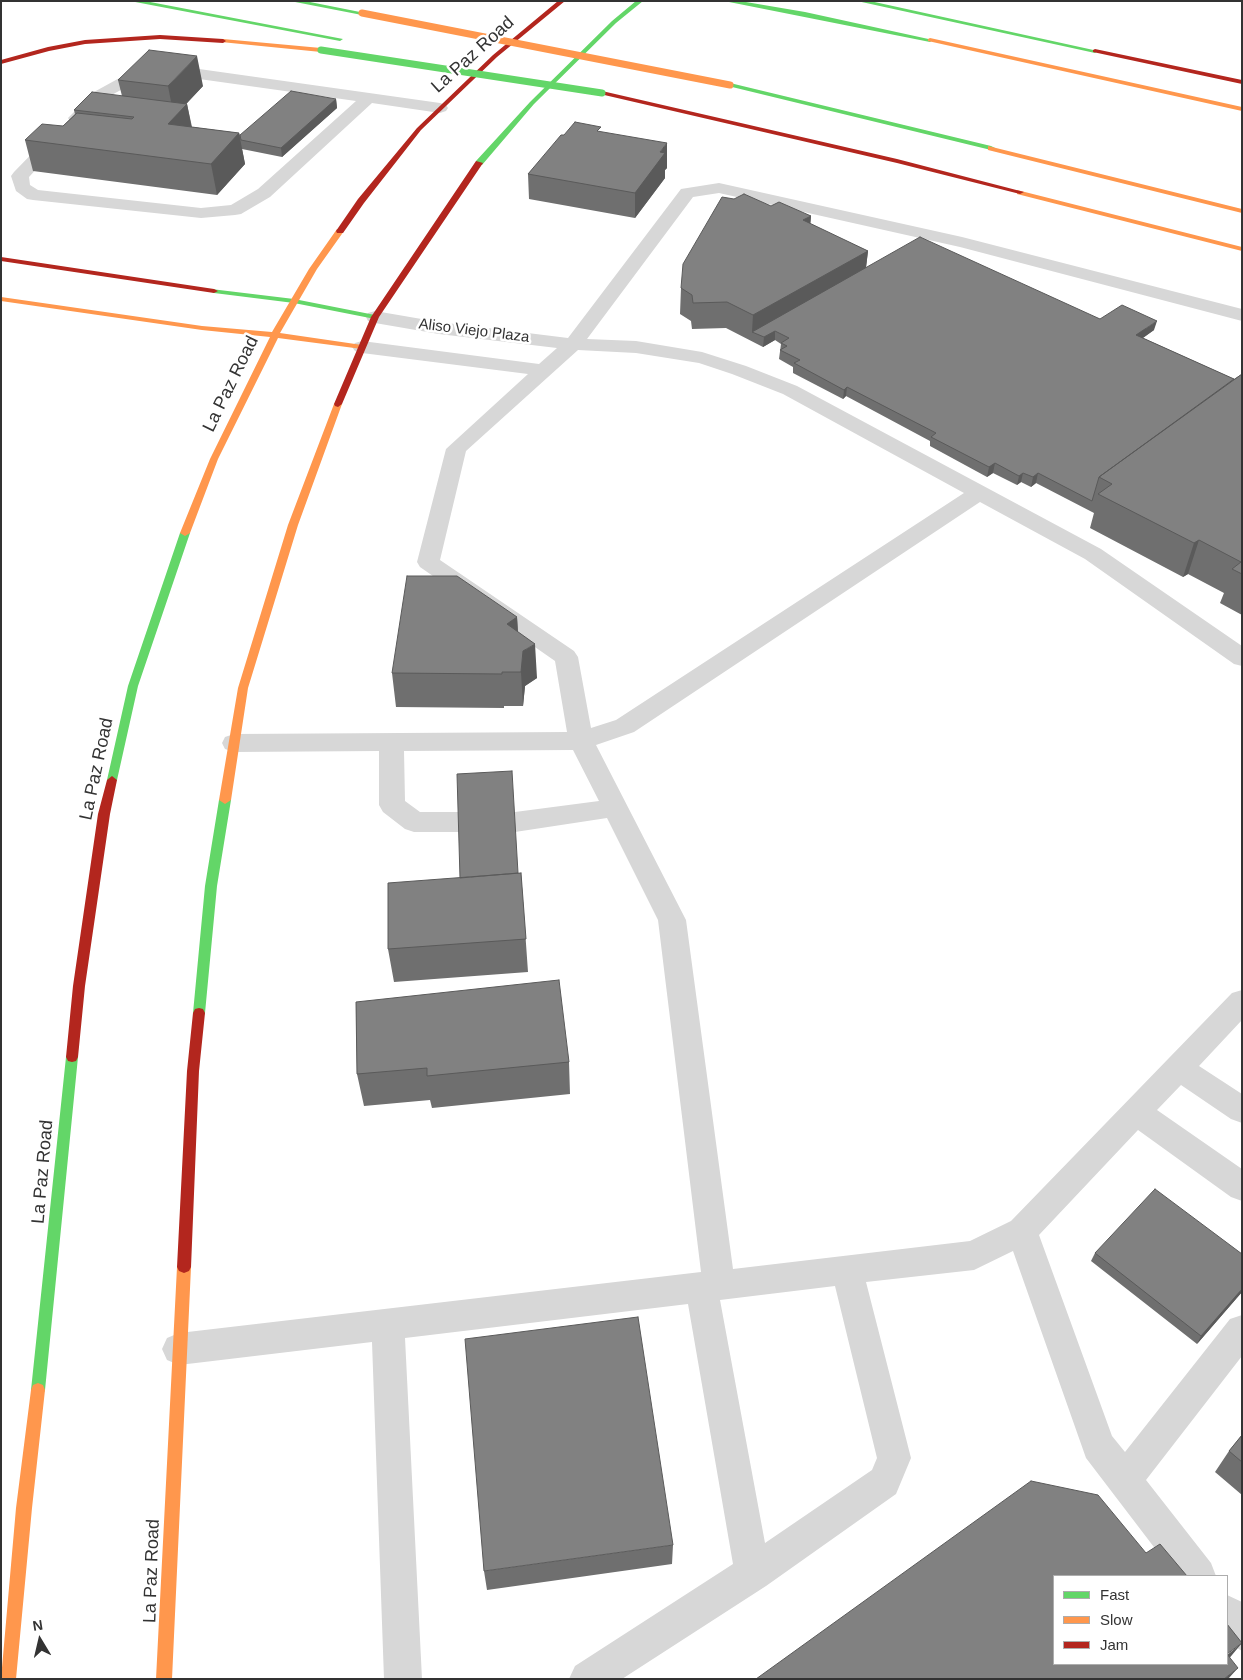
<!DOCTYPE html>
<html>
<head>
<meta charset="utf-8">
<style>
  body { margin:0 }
  #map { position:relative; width:1243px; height:1680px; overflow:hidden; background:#fff; font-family:Arial,sans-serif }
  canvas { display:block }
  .frame { position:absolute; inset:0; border:2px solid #333; pointer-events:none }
  .legend { position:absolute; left:1053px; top:1575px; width:175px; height:90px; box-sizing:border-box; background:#fff; border:1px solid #adadad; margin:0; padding:6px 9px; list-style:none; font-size:15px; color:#333 }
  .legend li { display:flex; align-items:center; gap:10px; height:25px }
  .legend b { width:25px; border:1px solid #adadad }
  .north { position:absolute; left:15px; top:1615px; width:50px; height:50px; -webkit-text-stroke:4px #fff; paint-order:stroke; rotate:351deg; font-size:14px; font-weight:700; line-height:20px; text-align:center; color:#333 }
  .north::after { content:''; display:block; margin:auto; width:18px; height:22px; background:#333; clip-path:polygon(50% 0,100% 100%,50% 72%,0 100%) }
</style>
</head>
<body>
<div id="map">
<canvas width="1243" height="1680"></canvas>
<div class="frame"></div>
<ul class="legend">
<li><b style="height:6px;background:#63d668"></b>Fast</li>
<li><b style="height:6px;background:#ff974d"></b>Slow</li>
<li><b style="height:6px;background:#b3261e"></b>Jam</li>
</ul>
<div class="north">N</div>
</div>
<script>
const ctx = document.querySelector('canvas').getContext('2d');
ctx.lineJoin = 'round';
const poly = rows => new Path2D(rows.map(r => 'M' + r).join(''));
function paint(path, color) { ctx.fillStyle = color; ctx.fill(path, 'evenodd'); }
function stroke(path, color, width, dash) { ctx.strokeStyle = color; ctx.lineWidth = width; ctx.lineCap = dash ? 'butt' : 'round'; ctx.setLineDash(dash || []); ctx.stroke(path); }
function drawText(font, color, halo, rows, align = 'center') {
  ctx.font = font + ' Arial,sans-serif'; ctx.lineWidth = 5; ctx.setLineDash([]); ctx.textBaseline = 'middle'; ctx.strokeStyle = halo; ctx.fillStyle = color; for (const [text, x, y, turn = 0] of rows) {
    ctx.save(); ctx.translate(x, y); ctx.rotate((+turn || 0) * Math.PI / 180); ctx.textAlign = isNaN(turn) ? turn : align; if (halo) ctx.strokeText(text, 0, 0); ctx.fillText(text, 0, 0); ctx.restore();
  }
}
paint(poly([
  [185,67,440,103,446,105,448,108,446,111,440,113,372,103,270,197,241,214,235,215,201,218,33,200,27,199,16,191,11,176,14,172,51,134,57,133,63,134,65,138,29,177,30,185,38,190,201,208,231,205,258,189,356,101,185,77,143,78,106,98,82,121,70,121,68,118,94,92,134,70,185,67],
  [719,183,962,237,1242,309,1242,321,960,247,719,193,693,197,587,339,636,341,702,352,746,366,797,386,1101,549,1242,646,1242,666,1234,664,1085,559,980,502,634,732,596,745,686,920,733,1269,970,1241,1011,1221,1232,993,1242,990,1242,1020,1199,1066,1242,1094,1242,1123,1231,1119,1181,1085,1157,1110,1242,1169,1242,1201,1231,1197,1138,1130,1039,1235,1112,1436,1125,1452,1230,1319,1242,1315,1242,1356,1146,1480,1211,1563,1216,1576,1176,1576,1086,1458,1013,1251,974,1270,866,1282,911,1458,896,1494,766,1586,622,1679,569,1679,575,1666,733,1564,688,1304,405,1338,422,1679,384,1679,372,1342,179,1365,167,1360,162,1349,167,1338,179,1333,701,1272,658,920,607,818,515,832,506,829,502,822,506,815,515,812,599,801,573,750,404,751,405,801,420,812,460,812,469,815,473,822,469,829,460,832,414,832,405,829,383,812,379,805,379,751,234,752,225,749,222,743,225,737,234,734,567,732,555,661,420,567,417,562,446,449,528,374,362,353,355,351,352,347,355,343,362,341,539,364,557,348,439,334,375,323,368,321,366,317,368,313,375,311,439,322,568,338,681,189,719,183],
  [578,350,636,353,699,363,732,374,783,394,964,493,616,720,591,728,578,657,574,651,440,560,466,451,578,350],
  [835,1286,877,1458,872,1470,765,1543,720,1300,835,1286],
  [1227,1595,1242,1602,1242,1651,1227,1642,1227,1595]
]), '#d7d7d7');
paint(poly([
  [130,1,145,1,343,39,340,41,130,1],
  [290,1,305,1,365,13,362,15,290,1],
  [636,1,643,1,616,23,534,104,482,165,476,165,476,161,530,102,612,21,636,1],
  [724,1,740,1,805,12,933,40,930,42,724,1],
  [857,1,870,1,1098,51,1095,53,857,1],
  [730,83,991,146,995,148,991,150,728,86,727,85,730,83],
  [211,289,294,299,375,315,379,317,375,319,294,303,214,293,210,291,211,289],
  [185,530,190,533,138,686,117,780,112,784,107,780,128,686,180,533,185,530],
  [225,796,231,800,217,886,205,1013,203,1017,199,1018,195,1017,193,1013,205,886,219,800,225,796],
  [72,1052,76,1053,78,1057,45,1390,43,1395,38,1397,33,1395,31,1390,66,1057,68,1053,72,1052]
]), '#63d668');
paint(poly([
  [930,38,1242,107,1242,111,928,41,928,39,930,38],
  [223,39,321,48,324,50,321,52,221,42,220,41,223,39],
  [988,146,1242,209,1242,213,988,150,988,146],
  [1017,190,1242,247,1242,251,1017,194,1017,190],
  [337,229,344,231,317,269,280,333,362,345,366,347,362,349,278,338,218,459,190,533,185,536,180,533,210,459,270,337,202,330,1,301,1,297,202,326,272,332,309,269,337,229],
  [338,401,342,404,298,525,248,688,231,800,225,804,219,800,238,688,288,525,334,404,338,401],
  [184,1261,189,1263,191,1267,172,1679,156,1679,177,1267,179,1263,184,1261],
  [38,1383,43,1385,45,1390,32,1508,16,1679,1,1679,16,1508,31,1390,33,1385,38,1383]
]), '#ff974d');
paint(poly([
  [558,1,565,1,497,57,421,130,364,203,343,233,337,233,336,231,358,199,417,128,493,55,558,1],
  [160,35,223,39,226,41,223,43,160,39,85,44,49,51,1,64,1,60,48,47,85,40,160,35],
  [1095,49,1242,80,1242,84,1093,52,1093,50,1095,49],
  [602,91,897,159,1024,192,1020,194,897,163,600,94,599,93,602,91],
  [476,161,483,163,379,317,342,404,338,407,335,406,334,404,371,317,476,161],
  [1,257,214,289,218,291,214,293,1,261,1,257],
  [112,776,117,780,110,814,85,986,78,1057,76,1061,72,1062,68,1061,66,1057,73,986,98,814,107,780,112,776],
  [199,1008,203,1009,205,1013,199,1071,191,1267,189,1271,184,1273,179,1271,177,1267,187,1071,193,1013,195,1009,199,1008]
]), '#b3261e');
stroke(poly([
  [321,50,602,93]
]), '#63d668', 7);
stroke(poly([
  [362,13,730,85]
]), '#ff974d', 7);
paint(poly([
  [118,80,203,86,186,104,187,104,192,127,239,133,240,135,336,99,337,108,282,157,242,149,245,164,217,195,33,171,25,140,63,126,75,114,74,110,122,96],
  [564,135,667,168,665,170,665,178,635,218,529,199,528,174],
  [771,206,811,216,810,224,868,251,866,267,1100,319,1154,330,1143,338,1234,379,1242,374,1242,615,1220,603,1224,593,1188,574,1183,577,1090,528,1094,513,1036,483,1031,487,1021,482,1017,485,993,473,987,477,930,446,930,441,846,396,843,399,793,373,793,367,779,359,781,344,775,340,763,347,726,328,692,329,691,321,680,314,681,288],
  [517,617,518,632,537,678,525,686,523,706,504,706,504,708,396,707,392,673],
  [518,873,521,873,528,972,394,982,388,949],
  [356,1002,569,1062,570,1094,432,1108,430,1100,364,1106,357,1074],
  [1095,1253,1242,1292,1197,1344,1091,1261],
  [1242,1435,1242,1495,1215,1472,1229,1451],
  [673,1545,672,1564,487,1590,484,1571]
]), '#6f6f6f');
paint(poly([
  [197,56,203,86,174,117,168,86],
  [336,99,337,108,282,157,281,148],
  [187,104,193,135,168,124],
  [239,133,245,164,217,195,211,164],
  [667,143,667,168,665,170,665,178,635,218,635,193,660,152],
  [811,216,809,242,803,220],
  [868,251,865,276,752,332,753,315],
  [1157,321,1154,330,1134,344,1136,335],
  [775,331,775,340,763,347,764,337],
  [847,387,846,396,843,399,844,390],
  [995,463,993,473,987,477,989,467],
  [1023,473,1021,482,1017,485,1019,476],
  [1038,473,1036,483,1031,487,1033,477],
  [1199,540,1188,574,1183,577,1194,543],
  [517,617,519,651,507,624],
  [535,644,537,678,525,686,523,706,521,672,523,651],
  [1242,1289,1242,1292,1197,1344,1201,1336],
  [1242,1643,1227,1661,1227,1655],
  [1238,1668,1228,1679,1224,1679]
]), '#5a5a5a');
const building = poly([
  [149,50,197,56,168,86,118,80,149,50],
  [291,91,336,99,281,148,241,140,240,135,291,91],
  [92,92,187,104,168,124,239,133,211,164,25,140,42,124,63,126,77,113,132,119,134,117,74,110,92,92],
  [575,122,601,127,597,131,667,143,660,152,665,153,635,193,528,174,561,135,564,135,575,122],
  [744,194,771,206,779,202,811,216,803,220,868,251,753,315,727,302,693,303,692,295,681,288,683,264,722,197,734,199,744,194],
  [920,237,1100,319,1122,305,1157,321,1136,335,1234,379,1099,477,1092,501,1038,473,1033,477,1023,473,1019,476,995,463,989,467,931,437,936,433,847,387,844,390,794,363,800,360,780,350,787,346,781,343,789,338,775,331,764,337,752,332,920,237],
  [1242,374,1242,574,1232,569,1241,562,1199,540,1194,543,1098,494,1112,484,1099,477,1242,374],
  [407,576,457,576,517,617,507,624,535,644,523,651,521,672,502,672,502,674,392,673,407,576],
  [512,771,518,873,460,878,457,774,512,771],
  [521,873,526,939,388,949,388,883,521,873],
  [559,980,569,1062,427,1076,427,1068,357,1074,356,1002,559,980],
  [1155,1189,1242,1254,1242,1289,1201,1336,1095,1253,1155,1189],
  [638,1317,673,1545,484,1571,465,1339,638,1317],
  [1242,1435,1242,1462,1229,1451,1242,1435],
  [1031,1481,1098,1495,1146,1553,1160,1544,1187,1576,1054,1576,1054,1664,1227,1664,1227,1624,1242,1643,1227,1654,1238,1668,1224,1679,756,1679,1031,1481]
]);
paint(building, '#818181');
stroke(building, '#5a5a5a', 1);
drawText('15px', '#333', '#fff', [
  ["Aliso Viejo Plaza",474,331,7]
]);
drawText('18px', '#333', '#fff', [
  ["La Paz Road",473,55,-42],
  ["La Paz Road",231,384,-64],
  ["La Paz Road",97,769,-78],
  ["La Paz Road",43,1172,-85],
  ["La Paz Road",152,1571,-88]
]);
</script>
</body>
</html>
